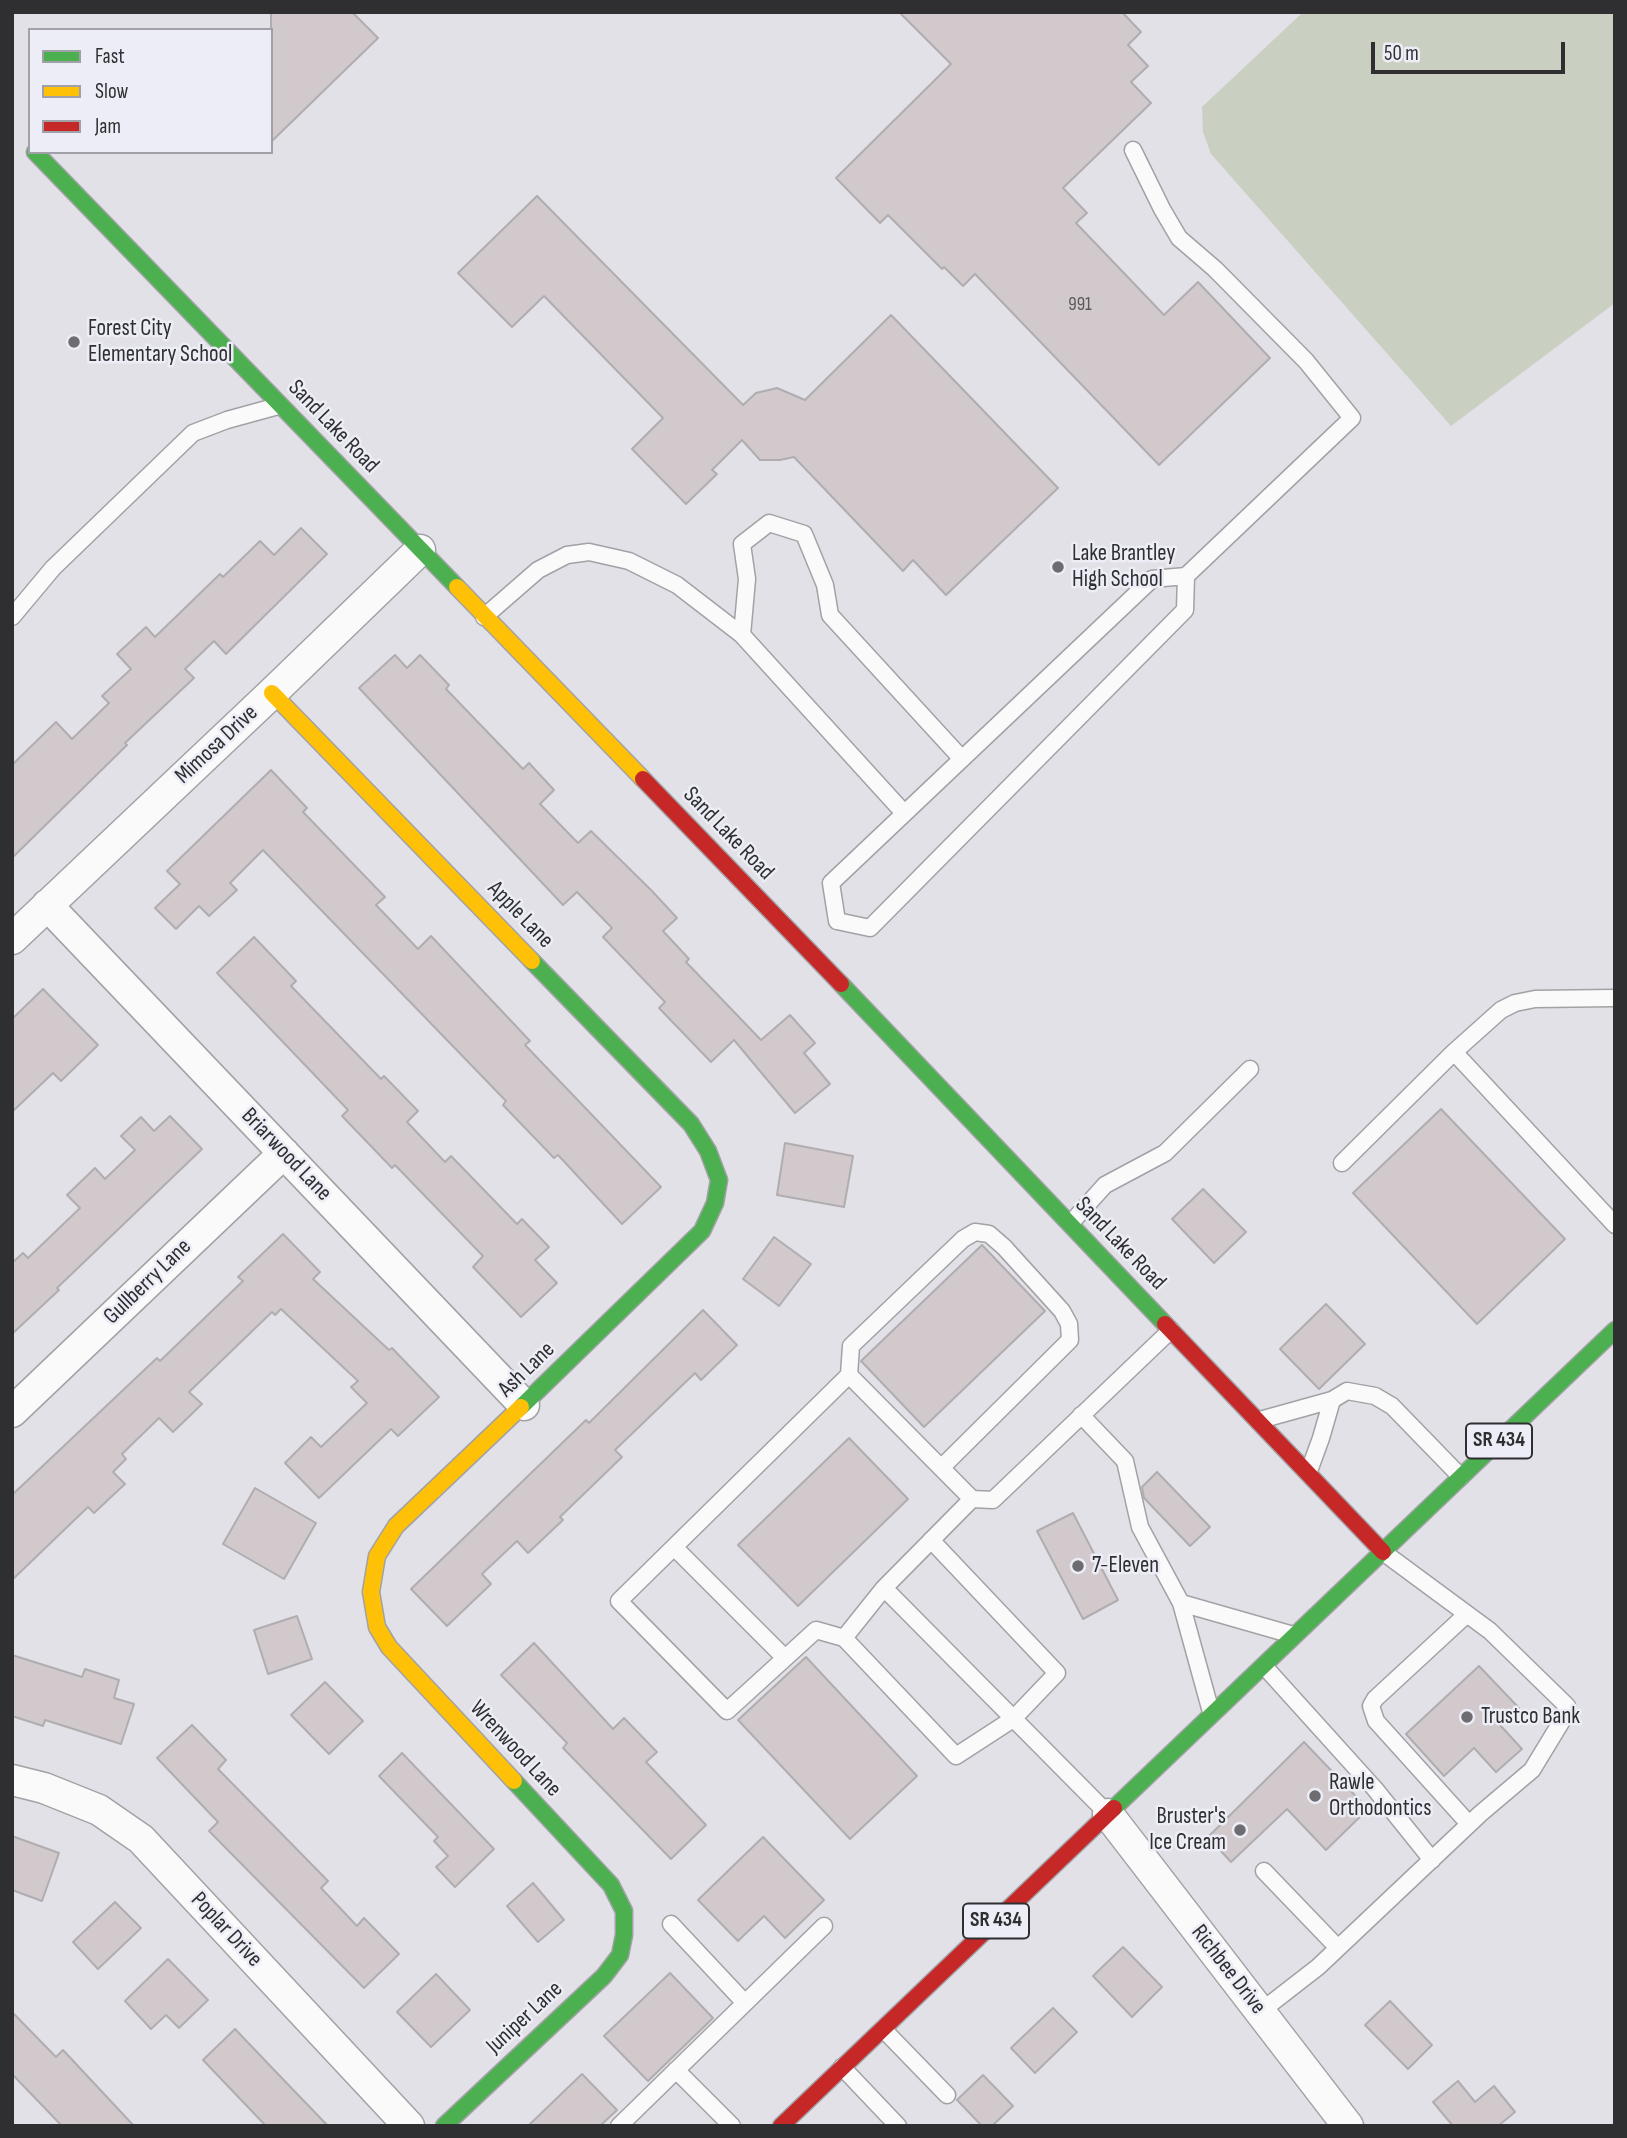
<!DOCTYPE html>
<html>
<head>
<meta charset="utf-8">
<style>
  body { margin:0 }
  #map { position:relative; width:1627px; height:2138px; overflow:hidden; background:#e1e1e7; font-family:"Sofia Sans Condensed",sans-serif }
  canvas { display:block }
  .frame { position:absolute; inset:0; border:14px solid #2f2f32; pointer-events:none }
  .legend { position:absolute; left:28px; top:28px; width:245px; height:126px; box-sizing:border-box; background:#ecedf6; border:2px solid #a0a1a8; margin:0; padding:9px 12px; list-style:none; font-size:21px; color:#2f2f32 }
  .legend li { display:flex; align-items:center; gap:14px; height:35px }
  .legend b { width:35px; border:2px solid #a0a1a8 }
  .scale { position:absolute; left:1371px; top:42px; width:194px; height:32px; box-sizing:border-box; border:4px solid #2f2f32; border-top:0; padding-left:9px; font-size:21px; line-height:24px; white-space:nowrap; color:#2f2f32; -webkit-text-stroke:5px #ecedf6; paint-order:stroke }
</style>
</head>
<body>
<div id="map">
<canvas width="1627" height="2138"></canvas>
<div class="frame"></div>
<ul class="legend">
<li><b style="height:9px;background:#4caf50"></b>Fast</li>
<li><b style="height:9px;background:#ffc107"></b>Slow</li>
<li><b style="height:9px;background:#c62828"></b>Jam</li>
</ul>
<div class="scale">50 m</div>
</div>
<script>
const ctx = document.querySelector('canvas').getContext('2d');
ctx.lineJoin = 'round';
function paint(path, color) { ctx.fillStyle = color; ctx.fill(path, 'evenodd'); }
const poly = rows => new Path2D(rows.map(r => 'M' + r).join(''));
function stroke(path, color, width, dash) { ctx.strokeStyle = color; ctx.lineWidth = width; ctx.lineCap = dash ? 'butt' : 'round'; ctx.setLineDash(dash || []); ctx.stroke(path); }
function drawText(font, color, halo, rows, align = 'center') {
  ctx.font = font + ' "Sofia Sans Condensed",sans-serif'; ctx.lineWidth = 5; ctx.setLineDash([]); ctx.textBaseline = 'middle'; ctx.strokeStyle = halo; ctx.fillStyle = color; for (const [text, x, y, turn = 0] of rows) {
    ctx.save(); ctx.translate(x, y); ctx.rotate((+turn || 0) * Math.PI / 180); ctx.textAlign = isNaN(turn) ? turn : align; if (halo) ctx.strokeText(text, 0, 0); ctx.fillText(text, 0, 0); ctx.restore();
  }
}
paint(poly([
  [1303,12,1615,12,1615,303,1451,426,1211,154,1203,132,1202,107]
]), '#cad0c1');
const building = poly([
  [271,12,352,12,378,38,271,142,271,12],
  [899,12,1122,12,1141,32,1128,45,1148,66,1131,82,1151,103,1063,188,1087,213,1076,223,1164,315,1198,282,1270,358,1159,465,975,274,963,286,944,267,942,269,888,215,880,223,836,178,951,64,899,12],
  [537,196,743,405,756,393,777,388,805,400,891,315,1058,488,946,595,913,560,903,571,794,457,780,460,760,460,742,440,712,470,717,474,686,504,632,449,663,418,544,296,512,327,458,273,537,196],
  [301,528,327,554,226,654,214,641,185,669,194,678,125,743,127,745,12,858,12,765,56,722,72,739,109,703,102,696,131,669,117,654,146,627,155,637,220,574,223,577,260,541,274,555,301,528],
  [395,655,407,668,420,655,449,685,446,689,523,769,529,763,554,790,540,804,578,843,591,831,652,891,677,918,663,931,689,959,686,962,761,1040,790,1015,815,1043,804,1053,830,1084,795,1113,734,1040,711,1062,659,1008,665,1002,603,937,612,928,577,892,563,905,359,688,395,655],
  [271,770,307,808,303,812,385,897,376,905,418,949,431,936,530,1041,525,1045,661,1187,622,1224,558,1155,554,1158,503,1105,506,1101,263,850,230,883,237,890,209,916,199,906,176,929,155,908,180,884,167,871,271,770],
  [254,937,296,981,291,986,381,1079,384,1076,418,1111,407,1122,445,1162,451,1156,517,1224,522,1219,549,1247,535,1260,557,1283,521,1317,473,1267,483,1256,395,1165,392,1168,342,1116,348,1110,217,973,254,937],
  [43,989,98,1045,61,1081,53,1073,12,1112,12,1019,43,989],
  [1441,1109,1565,1239,1477,1324,1353,1193,1441,1109],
  [170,1116,202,1149,57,1288,59,1290,12,1334,12,1263,23,1253,28,1258,80,1208,67,1195,95,1168,105,1179,135,1150,121,1136,141,1117,154,1131,170,1116],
  [785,1143,853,1156,844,1207,777,1195,785,1143],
  [1203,1189,1246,1232,1214,1263,1172,1219,1203,1189],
  [283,1234,320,1272,313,1279,389,1350,392,1348,439,1397,398,1436,391,1429,319,1498,285,1463,311,1437,321,1447,367,1403,351,1387,358,1381,281,1309,275,1315,272,1312,189,1392,202,1404,173,1432,159,1418,122,1454,126,1459,113,1472,125,1484,94,1513,88,1507,12,1580,12,1495,157,1358,160,1361,243,1281,238,1277,283,1234],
  [774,1237,811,1264,779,1306,743,1279,774,1237],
  [982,1245,1045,1311,924,1427,861,1361,982,1245],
  [1326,1304,1365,1344,1319,1389,1280,1349,1326,1304],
  [703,1310,737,1345,701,1380,695,1373,615,1450,622,1457,560,1517,563,1520,528,1553,517,1541,482,1574,491,1584,447,1626,411,1589,586,1420,589,1423,703,1310],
  [849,1438,908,1499,798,1606,738,1545,849,1438],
  [1157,1472,1210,1527,1190,1546,1144,1498,1142,1487,1157,1472],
  [255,1488,316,1523,284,1579,223,1544,255,1488],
  [1073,1513,1118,1600,1083,1619,1037,1531,1073,1513],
  [297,1616,312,1659,268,1674,254,1630,297,1616],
  [534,1643,613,1729,624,1718,657,1752,646,1762,706,1825,671,1859,563,1748,567,1743,501,1675,534,1643],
  [12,1655,82,1677,85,1669,119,1680,114,1698,134,1704,121,1744,45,1720,43,1726,12,1716,12,1655],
  [806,1657,917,1776,850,1839,738,1720,806,1657],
  [1479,1666,1519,1708,1500,1725,1522,1749,1496,1772,1474,1748,1444,1776,1406,1734,1479,1666],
  [325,1682,363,1721,329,1754,291,1715,325,1682],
  [192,1725,226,1760,218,1769,328,1881,321,1888,357,1926,364,1918,399,1954,364,1988,209,1831,218,1822,157,1758,192,1725],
  [1304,1742,1368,1809,1326,1850,1287,1809,1231,1862,1208,1837,1304,1742],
  [402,1753,494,1849,455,1887,436,1867,448,1856,434,1841,438,1837,379,1776,402,1753],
  [12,1836,59,1853,42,1901,12,1890,12,1836],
  [763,1837,824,1900,785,1938,764,1916,738,1941,698,1900,763,1837],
  [533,1883,564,1920,538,1942,507,1906,533,1883],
  [115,1902,141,1928,98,1969,73,1942,115,1902],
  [1123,1947,1162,1987,1132,2017,1093,1976,1123,1947],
  [168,1959,208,2000,179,2028,166,2015,151,2029,125,2001,168,1959],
  [670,1973,713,2018,648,2081,604,2036,670,1973],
  [436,1974,470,2010,431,2047,397,2012,436,1974],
  [1390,2001,1432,2045,1408,2069,1365,2025,1390,2001],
  [1053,2008,1077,2032,1035,2073,1011,2048,1053,2008],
  [12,2012,56,2057,63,2050,134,2126,62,2126,12,2074,12,2012],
  [235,2029,277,2073,328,2126,266,2126,203,2060,235,2029],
  [582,2074,617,2110,600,2126,528,2126,582,2074],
  [983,2075,1013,2106,992,2126,982,2126,957,2100,983,2075],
  [1458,2081,1475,2102,1494,2086,1515,2112,1498,2126,1453,2126,1433,2102,1458,2081]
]);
paint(building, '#d1c9cb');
stroke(building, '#b0adb0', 2);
const lane = poly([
  [12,617,53,568,193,433,227,420,278,406],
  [484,617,538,570,567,555,589,552,629,561,677,585,742,635,904,813],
  [742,635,747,579,742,544,769,523,804,534,825,585,830,615,962,759],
  [837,921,831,883,1152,579,1186,576,1352,418,1306,361,1215,269,1179,238,1162,209,1133,150],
  [837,921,870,928,1185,610,1186,576],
  [1454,1052,1501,1010,1515,1003,1535,999,1614,998],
  [1342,1163,1454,1052,1615,1225],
  [1070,1224,1105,1185,1165,1153,1250,1069],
  [849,1375,851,1346,963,1239,975,1232,989,1234,1004,1247,1062,1311,1069,1324,1070,1340,941,1468],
  [1332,1400,1347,1391,1375,1396,1392,1406,1461,1477],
  [1081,1415,1125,1461,1140,1527,1181,1603,1211,1712],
  [1260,1420,1332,1400,1321,1438,1309,1471],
  [674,1547,785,1658],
  [884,1588,844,1638,956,1756,1013,1719,1057,1673,931,1540],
  [1181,1603,1293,1635],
  [1467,1614,1375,1699,1371,1706,1376,1721,1469,1824],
  [844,1638,816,1630,727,1711,619,1601,849,1375,972,1499],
  [1264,1666,1375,1789,1432,1860],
  [1108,1814,884,1588,972,1499,993,1500,1171,1330],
  [1264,1871,1338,1948],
  [671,1924,745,2003],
  [1260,2012,1318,1967,1480,1814,1532,1770,1563,1719,1567,1706,1490,1631,1383,1552],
  [883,2029,947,2095],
  [842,2067,898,2126],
  [676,2070,732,2126],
  [619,2126,824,1926]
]);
const street = poly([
  [47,905,524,1405],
  [12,939,272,693,420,550],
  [12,1412,284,1153],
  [12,1780,44,1788,99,1810,141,1839,409,2126],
  [1108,1814,1348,2126]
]);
const fast = poly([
  [35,152,457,587],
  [841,984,1165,1324],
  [521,1407,702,1231,715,1203,719,1180,708,1151,691,1124,532,961],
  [1114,1808,1615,1330],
  [444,2126,604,1976,620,1955,624,1935,624,1911,611,1885,514,1781]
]);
const slow = poly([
  [457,587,643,779],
  [272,693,532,961],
  [514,1781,389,1647,377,1627,371,1592,377,1556,396,1526,521,1407]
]);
const jam = poly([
  [643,779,841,984],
  [1165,1324,1383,1552],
  [781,2126,1114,1808]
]);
stroke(lane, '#a2a2a6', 19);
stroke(street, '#a2a2a6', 33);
stroke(fast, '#a2a2a6', 19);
stroke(slow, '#a2a2a6', 19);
stroke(jam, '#a2a2a6', 19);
stroke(lane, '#fafafb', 16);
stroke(street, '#fafafb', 30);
stroke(fast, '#4caf50', 16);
stroke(slow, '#ffc107', 16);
stroke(jam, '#c62828', 16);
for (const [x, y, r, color] of [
  [74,342,7,"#6d6d71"],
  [1058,567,7,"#6d6d71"],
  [1078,1566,7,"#6d6d71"],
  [1467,1717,7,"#6d6d71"],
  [1315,1796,7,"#6d6d71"],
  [1240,1830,7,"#6d6d71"]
]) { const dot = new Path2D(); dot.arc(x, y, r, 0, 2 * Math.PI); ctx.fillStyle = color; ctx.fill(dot); stroke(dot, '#ecedf6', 2.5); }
drawText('19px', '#5a585b', null, [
  ["991",1080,305]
]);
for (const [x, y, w] of [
  [1499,1441,66],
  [996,1921,66]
]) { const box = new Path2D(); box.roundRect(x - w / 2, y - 17.5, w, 35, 5); ctx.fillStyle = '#ecedf6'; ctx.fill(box); stroke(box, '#2f2f32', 2); }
drawText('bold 21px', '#2f2f32', null, [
  ["SR 434",1499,1441],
  ["SR 434",996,1921]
]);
drawText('23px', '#2f2f32', '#ecedf6', [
  ["Forest City",88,329],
  ["Elementary School",88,355],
  ["Lake Brantley",1072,554],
  ["High School",1072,580],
  ["7-Eleven",1092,1566],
  ["Trustco Bank",1481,1717],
  ["Rawle",1329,1783],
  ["Orthodontics",1329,1809],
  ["Bruster's",1226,1817,"right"],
  ["Ice Cream",1226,1843,"right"]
], 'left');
drawText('23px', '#2f2f32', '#ecedf6', [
  ["Sand Lake Road",333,427,46],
  ["Mimosa Drive",217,745,-43],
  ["Sand Lake Road",728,834,46],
  ["Apple Lane",520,915,46],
  ["Briarwood Lane",286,1155,46],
  ["Sand Lake Road",1120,1244,46],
  ["Gullberry Lane",148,1282,-44],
  ["Ash Lane",527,1370,-44],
  ["Wrenwood Lane",515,1749,47],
  ["Poplar Drive",226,1930,47],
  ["Richbee Drive",1228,1970,52],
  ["Juniper Lane",525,2018,-43]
]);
</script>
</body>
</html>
